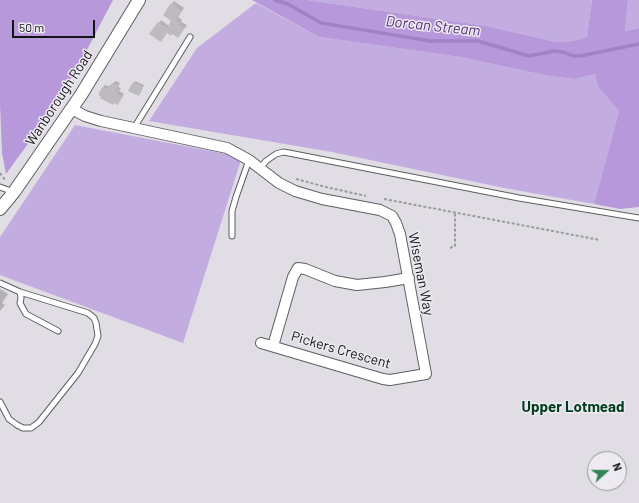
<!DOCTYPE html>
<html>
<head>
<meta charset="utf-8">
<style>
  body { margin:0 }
  #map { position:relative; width:639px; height:503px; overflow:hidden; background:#e0dde4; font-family:Barlow,sans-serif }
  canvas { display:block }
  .north { position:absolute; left:587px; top:451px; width:40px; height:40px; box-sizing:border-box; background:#edeaf1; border:1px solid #969499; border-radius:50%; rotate:69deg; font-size:11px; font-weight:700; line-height:16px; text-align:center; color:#131215 }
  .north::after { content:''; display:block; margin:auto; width:14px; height:18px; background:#338455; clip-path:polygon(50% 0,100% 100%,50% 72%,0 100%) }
  .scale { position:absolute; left:12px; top:20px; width:83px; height:18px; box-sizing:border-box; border:2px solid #131215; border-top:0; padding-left:5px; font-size:12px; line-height:14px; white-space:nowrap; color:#131215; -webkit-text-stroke:3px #edeaf1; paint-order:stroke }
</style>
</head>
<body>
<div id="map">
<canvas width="639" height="503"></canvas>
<div class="north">N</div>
<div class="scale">50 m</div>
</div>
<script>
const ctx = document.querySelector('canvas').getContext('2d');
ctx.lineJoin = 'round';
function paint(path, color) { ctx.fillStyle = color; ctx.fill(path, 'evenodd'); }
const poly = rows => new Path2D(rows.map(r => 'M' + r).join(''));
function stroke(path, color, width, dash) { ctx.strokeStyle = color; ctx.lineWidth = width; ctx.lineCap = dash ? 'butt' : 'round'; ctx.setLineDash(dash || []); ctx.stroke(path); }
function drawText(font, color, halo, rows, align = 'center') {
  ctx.font = font + ' Barlow,sans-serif'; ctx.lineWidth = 3; ctx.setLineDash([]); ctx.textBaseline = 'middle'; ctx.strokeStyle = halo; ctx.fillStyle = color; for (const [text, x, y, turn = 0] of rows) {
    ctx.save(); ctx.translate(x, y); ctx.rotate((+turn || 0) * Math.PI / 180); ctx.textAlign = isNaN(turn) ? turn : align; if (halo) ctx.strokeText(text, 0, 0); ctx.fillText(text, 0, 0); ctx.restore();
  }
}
paint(poly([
  [307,0,592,0,587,37,572,41,556,42,487,26],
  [628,0,639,0,639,28,625,31],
  [256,3,319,37,460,57,549,76,575,79,595,74,598,87,619,111,594,204,504,188,332,152,149,121,197,48],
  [75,125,211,151,230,155,241,160,183,343,0,275,0,237]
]), '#c3ade0');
paint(poly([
  [0,0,113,0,78,67,46,119,6,174,2,153,0,104],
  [252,0,307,0,487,26,556,42,572,41,587,37,592,0,628,0,625,31,639,28,639,207,620,209,594,204,619,111,598,87,595,74,575,79,549,76,460,57,319,37]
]), '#b799db');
paint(poly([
  [174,1,184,8,178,17,182,20,181,22,187,25,180,34,167,32,159,23,161,20,169,26,173,21,172,4],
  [116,81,120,83,118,87,121,88,119,91,124,94,120,101,103,87,105,85,109,86],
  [135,81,144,85,140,94,130,90],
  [0,289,8,294,2,303,5,305,0,311]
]), '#0003');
stroke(poly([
  [275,0,288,4,321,23,430,41,478,41,529,56,554,51,563,52,573,56,580,56,639,44]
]), '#a083c3', 3.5);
paint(poly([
  [171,3,182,11,176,20,181,23,179,25,185,28,178,38,172,34,171,36,167,33,161,42,149,34,158,22,167,28,171,21,163,15],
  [133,82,143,87,139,96,128,91],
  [112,83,118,86,116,90,119,91,117,94,122,97,118,105,115,103,113,105,100,98,101,96,98,95,102,87,107,89,108,86,111,87]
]), '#bdbac0');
const service = poly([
  [134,128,190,37],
  [260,168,266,161,276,154,283,152,289,153,519,198,639,218],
  [0,187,14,192],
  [232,236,232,211,236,197,249,160],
  [0,283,20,292,88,313,94,318,96,323,98,336,95,344,78,373,39,422,31,428,23,428,17,425,9,419,0,402],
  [20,292,21,298,20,303,26,314,58,331]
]);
const minor = poly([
  [72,109,85,116,101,121,227,148,249,160,279,183,295,191,322,199,380,210,392,216,396,223,400,234,426,374,390,380,383,379,261,343],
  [273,346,293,277,298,268,305,269,335,281,357,285,385,282,409,278]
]);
const tertiary = poly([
  [0,209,14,192,81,95,139,0]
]);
stroke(service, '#5f5d62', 7);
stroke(minor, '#5f5d62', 12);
stroke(tertiary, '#5f5d62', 14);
stroke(poly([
  [0,173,5,180],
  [296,179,326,187,366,196],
  [384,199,600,240],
  [450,248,455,246,455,213]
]), '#9c9aa0', 2, [3, 2]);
stroke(service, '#fff', 5);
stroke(minor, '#fff', 10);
stroke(tertiary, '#fff', 12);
drawText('14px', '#131215', '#edeaf1', [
  ["Wanborough Road",59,98,-57],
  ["Wiseman Way",421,274,79],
  ["Pickers Crescent",341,350,16]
]);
drawText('italic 15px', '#562f7c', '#edeaf1', [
  ["Dorcan Stream",433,26,6]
]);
drawText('bold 15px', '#003d1f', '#edeaf1', [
  ["Upper Lotmead",573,407]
]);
</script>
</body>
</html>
